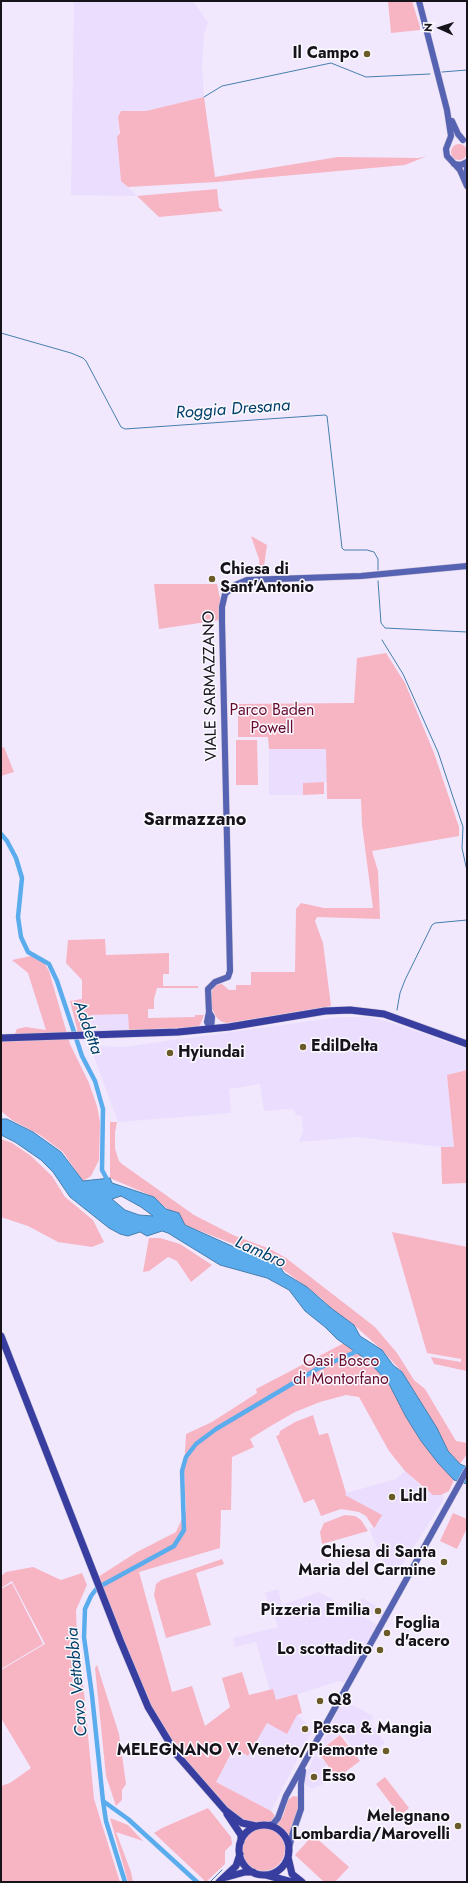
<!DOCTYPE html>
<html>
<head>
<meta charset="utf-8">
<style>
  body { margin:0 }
  #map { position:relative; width:468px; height:1883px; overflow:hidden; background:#f1e8fd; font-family:Jost,sans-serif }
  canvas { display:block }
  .frame { position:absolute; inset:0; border:2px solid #16131b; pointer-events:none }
  .north { position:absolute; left:420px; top:8px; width:40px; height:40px; -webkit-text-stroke:3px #fbf9fe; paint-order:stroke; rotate:273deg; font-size:11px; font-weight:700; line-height:16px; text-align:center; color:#16131b }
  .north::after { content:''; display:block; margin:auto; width:14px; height:18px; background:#16131b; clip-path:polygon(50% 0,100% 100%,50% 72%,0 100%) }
</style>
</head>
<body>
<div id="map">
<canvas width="468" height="1883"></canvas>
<div class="frame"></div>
<div class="north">N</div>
</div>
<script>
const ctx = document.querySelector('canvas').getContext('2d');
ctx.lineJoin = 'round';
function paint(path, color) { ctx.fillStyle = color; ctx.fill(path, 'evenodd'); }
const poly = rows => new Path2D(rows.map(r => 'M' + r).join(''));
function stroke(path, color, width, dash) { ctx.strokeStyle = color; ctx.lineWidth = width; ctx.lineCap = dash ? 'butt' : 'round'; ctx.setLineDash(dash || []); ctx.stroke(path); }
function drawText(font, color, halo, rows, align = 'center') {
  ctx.font = font + ' Jost,sans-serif'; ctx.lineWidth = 3; ctx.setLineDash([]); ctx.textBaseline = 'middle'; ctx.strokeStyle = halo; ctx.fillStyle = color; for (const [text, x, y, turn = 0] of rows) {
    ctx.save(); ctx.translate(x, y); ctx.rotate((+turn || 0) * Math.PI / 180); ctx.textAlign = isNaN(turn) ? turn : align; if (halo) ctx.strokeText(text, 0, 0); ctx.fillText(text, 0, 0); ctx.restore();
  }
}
paint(poly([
  [74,1,193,1,208,23,204,34,202,67,204,97,146,111,121,111,118,117,121,180,137,196,71,195],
  [269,749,326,749,327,782,303,783,303,795,269,795],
  [128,1014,129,1030,90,1032,90,1015],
  [339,1017,369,1017,393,1023,467,1049,467,1070,447,1075,454,1147,441,1147,358,1137,299,1142,303,1132,302,1116,296,1115,294,1110,289,1109,264,1111,260,1084,229,1089,231,1113,118,1122,90,1046,124,1047],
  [405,1471,427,1491,435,1495,443,1495,443,1501,403,1564,396,1568,387,1570,369,1529,375,1527,381,1515,344,1495,346,1493,396,1479],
  [278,1589,282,1605,319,1592,381,1627,359,1666,343,1683,339,1681,276,1701,273,1689,270,1690,256,1642,235,1647,233,1638,278,1627,265,1593],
  [362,1598,388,1612,384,1620,358,1605],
  [343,1700,373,1716,370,1722,385,1743,363,1760,341,1733,320,1749,316,1756,327,1763,323,1772,329,1775,323,1784,313,1789,305,1785,305,1776],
  [297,1715,306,1723,311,1733,271,1811,216,1782,235,1748,248,1756,267,1722]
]), '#ebddfe');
paint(poly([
  [388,1,412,1,420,27,420,30,391,33],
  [204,97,215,177,338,157,419,158,427,156,405,165,216,182,128,187,121,181,117,137,120,133,118,117,121,111,146,111],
  '451 152a8 8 0 1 1 16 0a8 8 0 1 1-16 0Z',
  [217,189,219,207,223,211,159,217,137,196],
  [251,536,267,545,263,573,260,573,259,559],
  [154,584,217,584,220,598,220,620,159,629],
  [386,653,405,683,434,753,459,827,459,836,372,851,378,871,380,919,317,917,315,921,323,943,331,1006,228,1023,222,1022,217,1018,212,1009,212,991,215,985,222,984,229,990,236,990,236,985,251,985,251,972,295,972,296,909,301,903,324,908,373,908,362,825,361,799,327,799,326,749,269,749,268,737,238,737,238,704,354,703,357,658],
  [236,740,257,740,258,785,236,785],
  [4,747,14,772,1,776,1,748],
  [324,782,324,794,303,795,303,783],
  [105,939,106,955,169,953,169,974,163,974,163,986,198,986,198,988,157,988,154,999,154,1009,148,1009,148,1018,195,1017,195,1015,204,1015,200,1025,197,1027,129,1030,128,1014,90,1015,90,1032,78,1033,70,1001,82,999,82,980,66,963,68,940],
  [31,956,43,961,49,971,70,1044,89,1083,97,1106,100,1122,99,1160,91,1176,83,1181,63,1152,40,1135,12,1120,1,1111,1,1041,12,1040,17,1029,26,1027,46,1030,28,973,12,960],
  [467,1070,467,1183,442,1184,441,1147,454,1147,447,1075],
  [110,1122,117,1122,115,1132,115,1149,119,1161,122,1164,194,1215,233,1235,270,1249,286,1258,375,1327,397,1353,414,1380,425,1389,456,1441,467,1443,467,1454,460,1464,448,1451,437,1428,402,1372,382,1350,354,1325,331,1308,321,1298,281,1268,246,1249,185,1225,154,1197,110,1178],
  [1,1139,12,1143,31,1156,52,1176,65,1197,93,1220,104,1242,92,1247,58,1242,28,1226,1,1217],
  [392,1232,467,1247,467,1371,434,1364,431,1357,461,1362,461,1359,427,1353],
  [149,1238,160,1238,180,1244,212,1265,191,1282,177,1261,168,1257,149,1271,143,1272],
  [344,1343,367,1360,388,1382,406,1417,421,1441,454,1480,449,1491,441,1495,433,1495,405,1471,389,1451,359,1397,346,1395,320,1402,295,1412,269,1427,250,1439,254,1447,232,1457,231,1510,221,1510,220,1548,139,1572,172,1692,192,1686,205,1726,230,1707,222,1678,242,1672,249,1695,273,1689,276,1700,297,1694,302,1713,297,1715,287,1734,267,1723,248,1756,234,1748,216,1782,271,1811,275,1816,270,1822,245,1823,208,1792,155,1720,98,1577,137,1552,176,1532,186,1510,184,1469,186,1434,212,1422,257,1393,256,1389],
  [313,1415,319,1435,328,1433,346,1493,345,1495,382,1515,375,1527,374,1528,366,1516,359,1512,341,1509,321,1516,314,1499,304,1503,276,1436,279,1435,280,1431,295,1422],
  [453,1513,467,1519,467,1528,457,1549,440,1541],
  [345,1515,355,1516,361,1520,368,1531,322,1544,320,1532,324,1523],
  [222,1559,224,1564,196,1573,211,1625,166,1638,154,1595,156,1584,161,1580],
  [33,1567,61,1580,82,1573,87,1585,76,1610,77,1638,84,1692,94,1799,120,1882,1,1882,1,1786,10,1783,31,1768,1,1718,1,1670,45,1644,12,1581,1,1588,1,1576,6,1572],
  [12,1583,43,1644,1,1669,1,1589],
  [97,1665,119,1734,126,1784,122,1790,122,1800,116,1806,106,1776,95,1668],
  [340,1735,360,1761,337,1778,318,1752],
  [385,1777,409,1808,400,1816,376,1784],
  [293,1796,299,1797,300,1803,288,1837,282,1829,276,1825,283,1816,288,1800],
  [208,1808,231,1837,232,1844,225,1851,225,1864,206,1882,154,1833,162,1828],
  [110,1818,128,1825,143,1841,116,1832,131,1872,133,1882,128,1882],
  '241 1849a22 22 0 1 1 44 0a22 22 0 1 1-44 0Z',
  [313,1835,349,1867,335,1882,324,1882,295,1855]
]), '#f7b4c3');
const water = poly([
  [1,1119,7,1119,33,1132,61,1152,83,1181,110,1178,112,1183,154,1197,166,1209,179,1213,185,1225,234,1247,246,1249,257,1257,270,1261,281,1268,284,1273,307,1287,331,1308,354,1325,360,1336,382,1350,393,1365,402,1372,437,1428,448,1451,460,1464,467,1467,467,1484,454,1480,438,1463,421,1441,406,1417,388,1382,367,1360,337,1339,325,1327,305,1311,289,1290,267,1278,220,1265,168,1233,162,1231,147,1236,140,1232,128,1236,120,1234,109,1228,70,1197,53,1172,41,1160,15,1142,1,1135,1,1119],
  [121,1196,141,1207,153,1216,139,1215,125,1210,112,1199,121,1196]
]);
paint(water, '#5baced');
stroke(water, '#467eae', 1);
stroke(poly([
  [442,72,467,70],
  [204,97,222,86,331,63,366,77,430,74],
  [1,333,71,353,83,358,86,361,121,427,125,429,325,415,327,416,342,548,344,550,367,550,374,552,378,559,378,570],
  [378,581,381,623,385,628,467,632],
  [382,640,403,674,438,752,463,827,462,848,467,871],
  [397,1010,400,993,405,980,432,925,435,923,467,920],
  [210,1882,222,1870]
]), '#467eae', 1);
stroke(poly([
  [1,834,7,841,16,858,22,878,18,917,21,937,28,952,49,964,57,981,82,1056,95,1081,103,1109,102,1170,109,1183],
  [103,1801,106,1821,125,1882],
  [197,1882,128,1819,103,1801,92,1695,84,1637,85,1609,91,1596,97,1588,174,1546,184,1530,182,1471,186,1457,196,1444,216,1429,317,1369,360,1350]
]), '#5baced', 4.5);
const secondary = poly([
  [419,1,447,110,451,136,446,149,447,156,460,170,467,186],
  [452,121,458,134,463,140],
  [454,164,461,165,467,162],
  [467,164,467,175],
  [209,1012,207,1022,211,1029],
  [211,1029,212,1017,209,1012,208,989,215,982,228,977,230,971,222,621,222,607,225,594,235,585,247,580,361,576,467,566],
  [269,1825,273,1824,278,1818,286,1796,467,1470],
  [288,1852,293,1832,301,1809,301,1784,303,1771]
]);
const primary = poly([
  [1,1038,178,1032,229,1027,325,1011,350,1010,384,1014,467,1044],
  [1,1336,120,1640,148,1707,177,1755,225,1810,242,1823,256,1826],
  [227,1814,241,1835,241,1841],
  '239 1850a25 25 0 1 1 50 0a25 25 0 1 1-50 0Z',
  [288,1857,292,1874,302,1882],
  [266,1875,292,1882],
  [227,1877,245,1872,253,1872],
  [219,1882,236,1866,240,1854]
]);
stroke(secondary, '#cec6d9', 7);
stroke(primary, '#cec6d9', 8);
stroke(secondary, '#5662b2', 6);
stroke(primary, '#383ea0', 7);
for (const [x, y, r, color] of [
  [367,54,4,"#6a5b29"],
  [212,579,4,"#6a5b29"],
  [303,1047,4,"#6a5b29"],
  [170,1053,4,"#6a5b29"],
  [392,1497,4,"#6a5b29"],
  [444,1562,4,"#6a5b29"],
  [378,1611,4,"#6a5b29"],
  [387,1633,4,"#6a5b29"],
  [380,1650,4,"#6a5b29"],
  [320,1701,4,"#6a5b29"],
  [305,1729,4,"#6a5b29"],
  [386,1751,4,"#6a5b29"],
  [314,1777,4,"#6a5b29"],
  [458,1826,4,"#6a5b29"]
]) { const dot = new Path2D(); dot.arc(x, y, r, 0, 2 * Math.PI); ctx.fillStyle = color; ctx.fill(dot); stroke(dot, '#fbf9fe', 1.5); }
drawText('bold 16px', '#16131b', '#fbf9fe', [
  ["Il Campo",359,54,"right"],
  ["Chiesa di",220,570],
  ["Sant'Antonio",220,588],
  ["EdilDelta",311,1047],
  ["Hyiundai",178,1053],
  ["Lidl",400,1497],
  ["Chiesa di Santa",436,1553,"right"],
  ["Maria del Carmine",436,1571,"right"],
  ["Pizzeria Emilia",370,1611,"right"],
  ["Foglia",395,1624],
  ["d'acero",395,1642],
  ["Lo scottadito",372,1650,"right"],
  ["Q8",328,1701],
  ["Pesca & Mangia",313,1729],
  ["MELEGNANO V. Veneto/Piemonte",378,1751,"right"],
  ["Esso",322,1777],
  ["Melegnano",450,1817,"right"],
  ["Lombardia/Marovelli",450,1835,"right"]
], 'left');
drawText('16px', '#16131b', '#fbf9fe', [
  ["VIALE SARMAZZANO",211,686,-91]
]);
drawText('16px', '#650b2f', '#fbf9fe', [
  ["Parco Baden",272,711],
  ["Powell",272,729],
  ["Oasi Bosco",341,1362],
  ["di Montorfano",341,1380]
]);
drawText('italic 17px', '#00406a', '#fbf9fe', [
  ["Roggia Dresana",233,410,-4],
  ["Addetta",87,1028,70],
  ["Lambro",260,1253,24],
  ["Cavo Vettabbia",78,1682,-95]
]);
drawText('bold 18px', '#16131b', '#fbf9fe', [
  ["Sarmazzano",195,821]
]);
</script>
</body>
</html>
